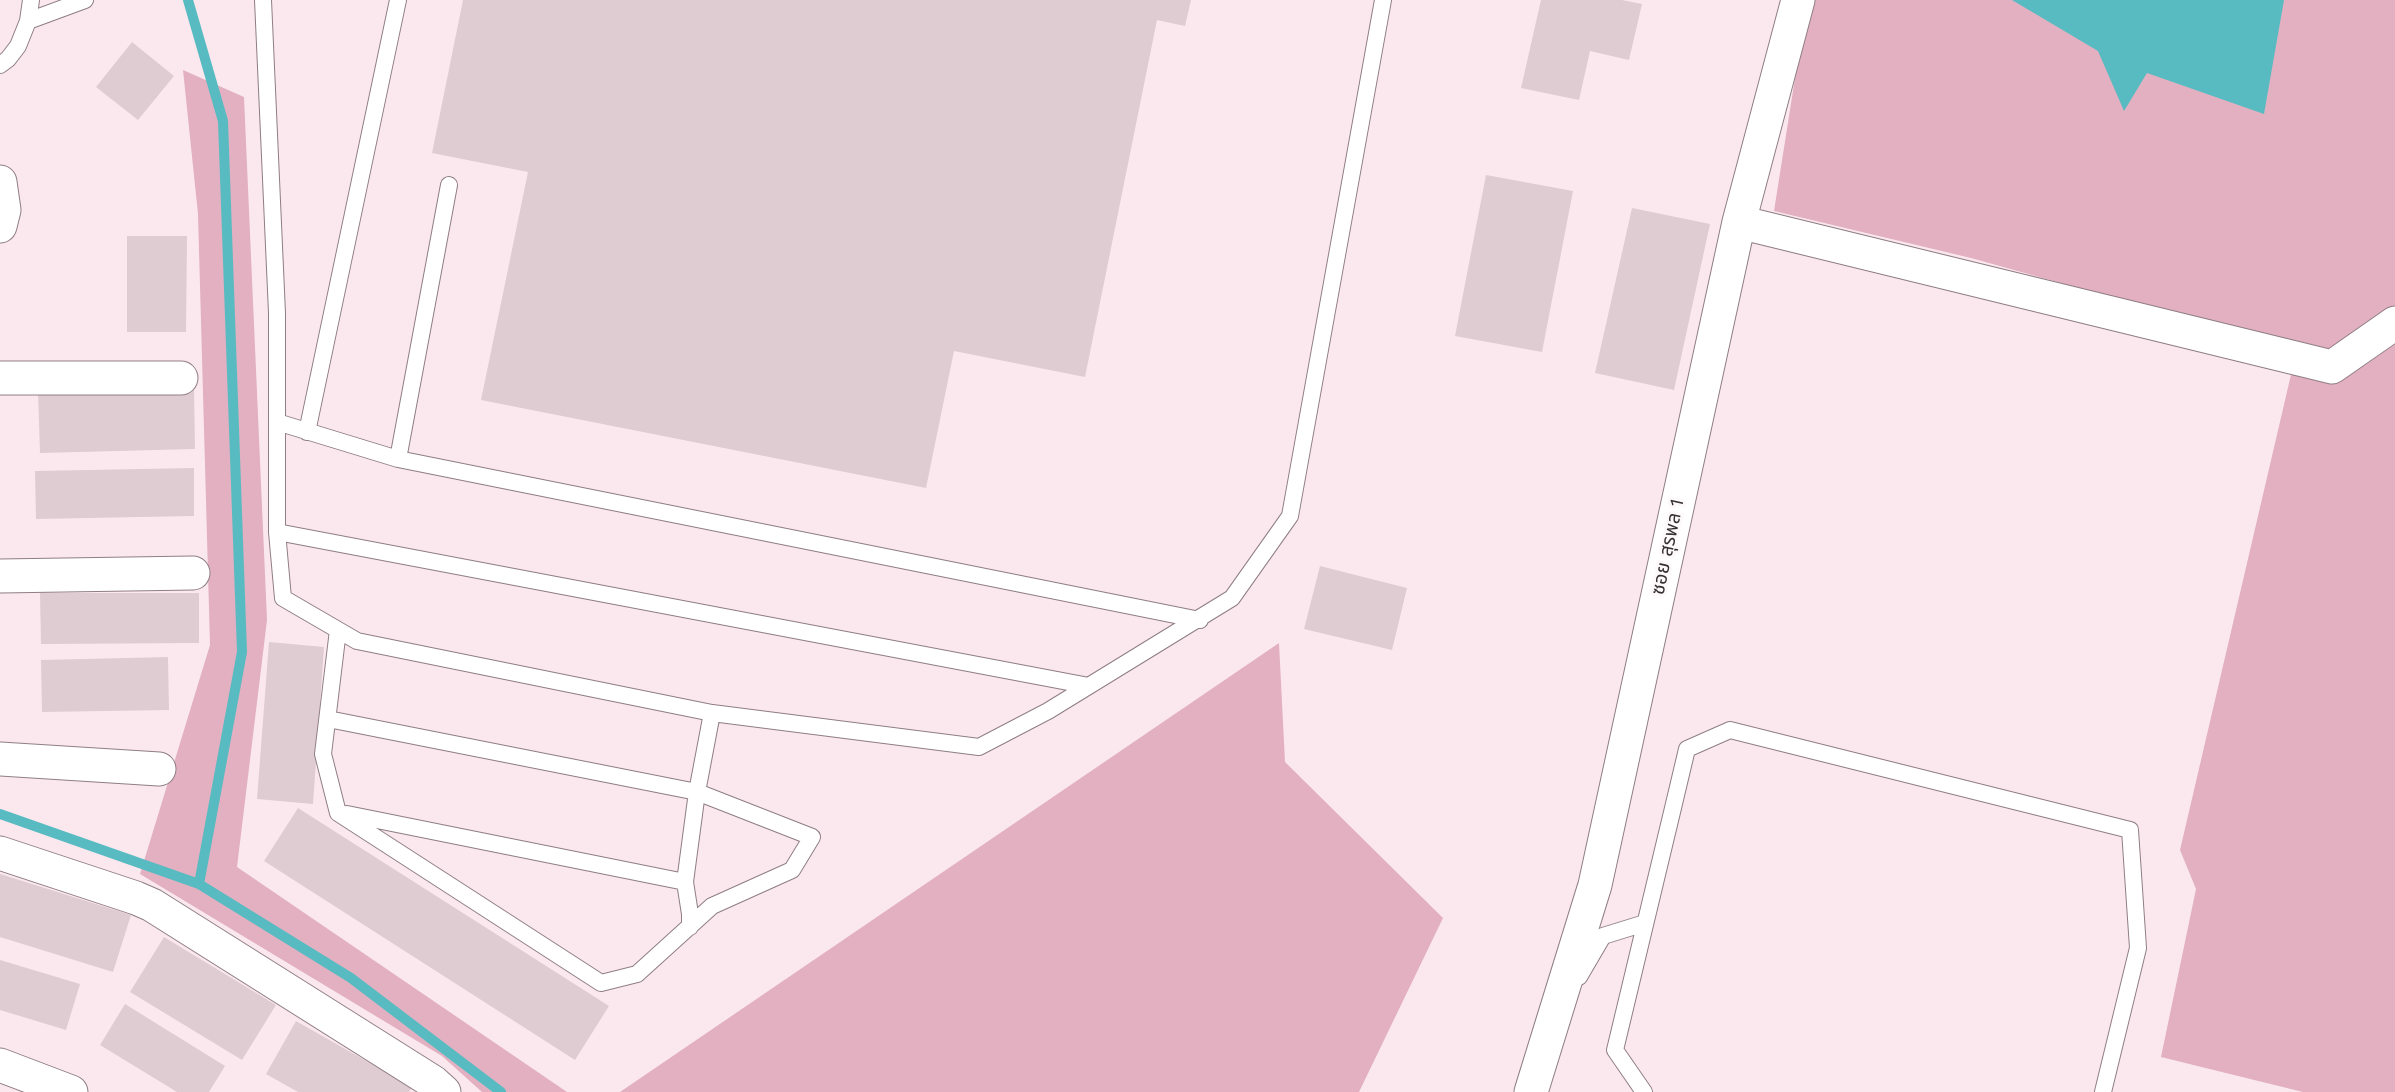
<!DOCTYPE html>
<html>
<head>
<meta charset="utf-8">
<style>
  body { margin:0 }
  canvas { display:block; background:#fae8ee }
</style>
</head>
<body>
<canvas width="2395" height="1092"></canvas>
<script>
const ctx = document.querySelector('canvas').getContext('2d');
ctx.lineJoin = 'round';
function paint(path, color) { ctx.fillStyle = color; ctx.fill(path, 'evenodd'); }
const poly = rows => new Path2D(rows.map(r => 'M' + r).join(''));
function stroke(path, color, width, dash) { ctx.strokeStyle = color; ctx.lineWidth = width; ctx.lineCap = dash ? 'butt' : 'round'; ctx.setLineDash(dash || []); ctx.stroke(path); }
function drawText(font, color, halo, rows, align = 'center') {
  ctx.font = font + ' "Work Sans","Noto Sans Thai",sans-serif'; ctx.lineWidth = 6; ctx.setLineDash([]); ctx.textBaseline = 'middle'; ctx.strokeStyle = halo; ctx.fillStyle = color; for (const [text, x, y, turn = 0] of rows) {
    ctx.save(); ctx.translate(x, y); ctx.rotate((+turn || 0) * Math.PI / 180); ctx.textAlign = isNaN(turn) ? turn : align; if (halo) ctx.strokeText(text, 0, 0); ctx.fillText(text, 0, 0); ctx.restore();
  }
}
paint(poly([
  [1811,0,2395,0,2395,1092,2303,1092,2161,1057,2196,889,2180,850,2297,349,1971,258,1774,211,1802,34],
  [183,70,244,97,267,620,237,867,567,1092,482,1092,442,1056,140,874,210,645,198,214],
  [1279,643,1285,762,1443,918,1359,1092,620,1092]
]), '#e2b0c1');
paint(poly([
  [2012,0,2284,0,2264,114,2147,73,2124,111,2098,51]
]), '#58bbc1');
stroke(poly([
  [188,0,223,121,242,652,199,884],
  [0,814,199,884,351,978,501,1092]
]), '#58bbc1', 10);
paint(poly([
  [463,0,1191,0,1185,26,1157,20,1085,377,954,351,926,488,481,400,528,172,432,153],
  [1541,0,1622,0,1642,4,1629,60,1590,51,1579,100,1521,88],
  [132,42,174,76,138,120,96,87],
  [1486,175,1573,191,1542,352,1455,336],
  [1632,208,1710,224,1674,390,1595,373],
  [127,236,187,236,186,332,127,332],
  [194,387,195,449,40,453,38,392],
  [194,468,194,516,36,519,35,471],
  [1320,566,1407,588,1392,650,1304,629],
  [40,593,199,593,199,643,41,644],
  [269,642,324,647,313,804,257,799],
  [168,657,169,710,42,712,41,660],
  [298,808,609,1006,575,1060,264,861],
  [0,874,131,915,113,972,0,937],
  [164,937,276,1005,242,1060,130,992],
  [0,960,80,984,66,1030,0,1010],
  [125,1004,225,1066,209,1092,177,1092,100,1045],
  [296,1021,412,1087,409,1092,298,1092,266,1074]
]), '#dfccd2');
const lane = poly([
  [263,0,277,313,277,532,283,598,357,641,712,713,979,747,1048,711,1232,598,1290,516,1383,0],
  [28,21,85,0],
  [0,65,8,59,18,46,28,21,31,0],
  [277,422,398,459,1200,620],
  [307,432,398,0],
  [398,459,449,185],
  [277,532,1089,686],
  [338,630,323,754,338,813,601,983,637,974,712,906,792,870,812,837,697,792,712,713],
  [328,719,697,792,685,882,690,914,690,927],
  [347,814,685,882],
  [1579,977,1603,936,1645,923],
  [1644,1092,1615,1050,1673,808,1687,749,1730,730,2130,830,2138,948,2103,1092]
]);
const street = poly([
  [0,182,4,210,0,226],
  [1739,222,2332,367,2395,323],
  [0,378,181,378],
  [0,576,193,573],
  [0,759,159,769],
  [0,853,136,898,152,905,433,1082,444,1092],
  [0,1065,71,1092],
  [1531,1092,1595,885,1739,222,1798,0]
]);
stroke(lane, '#8f7e84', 18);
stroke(street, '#8f7e84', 35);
stroke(lane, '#fff', 16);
stroke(street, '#fff', 33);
drawText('19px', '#352e30', '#fdf9fb', [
  ["ซอย สุรพล 1",1668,547,-78]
]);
</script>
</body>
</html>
